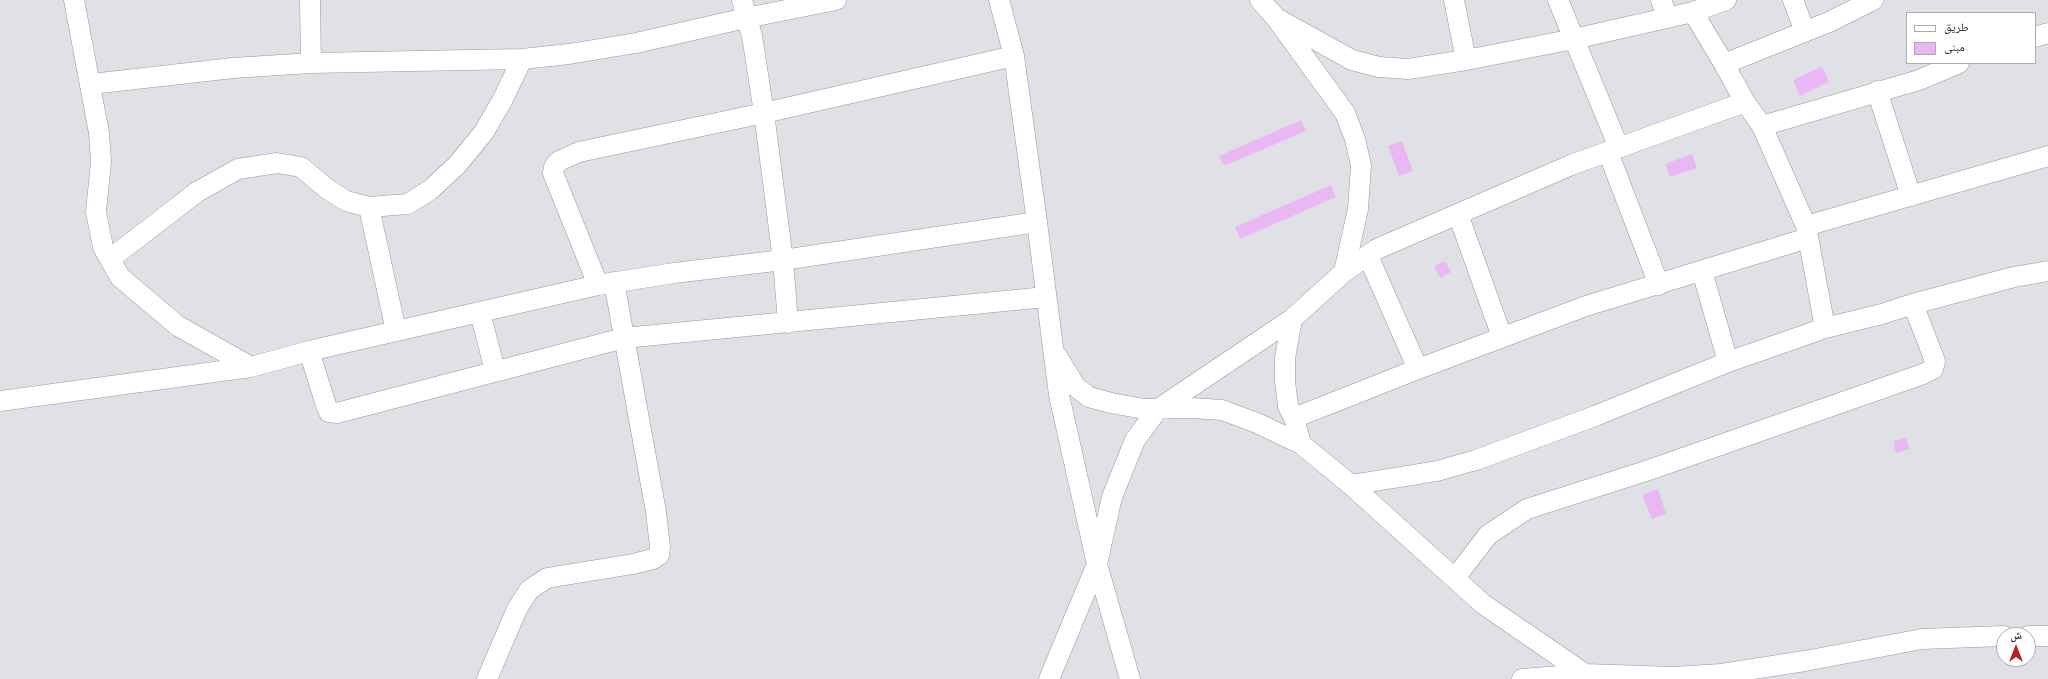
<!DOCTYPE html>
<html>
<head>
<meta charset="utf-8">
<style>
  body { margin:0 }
  #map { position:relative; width:2048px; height:679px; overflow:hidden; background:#e0e1e7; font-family:"Alegreya Sans","Noto Naskh Arabic",sans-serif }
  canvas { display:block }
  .legend { position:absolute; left:1906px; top:12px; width:130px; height:52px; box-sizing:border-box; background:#fff; border:1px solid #acacad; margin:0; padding:5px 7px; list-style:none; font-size:12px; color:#2f3032 }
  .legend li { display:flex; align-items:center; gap:8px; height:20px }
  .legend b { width:20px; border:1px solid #acacad }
  .north { position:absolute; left:1996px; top:627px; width:40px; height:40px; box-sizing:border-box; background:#fff; border:1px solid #acacad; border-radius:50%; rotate:0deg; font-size:11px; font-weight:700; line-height:16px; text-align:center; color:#2f3032 }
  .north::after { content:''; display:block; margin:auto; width:14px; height:18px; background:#b12028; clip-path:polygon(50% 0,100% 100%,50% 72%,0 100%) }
</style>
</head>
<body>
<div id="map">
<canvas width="2048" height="679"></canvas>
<ul class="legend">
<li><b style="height:5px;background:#fff"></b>طريق</li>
<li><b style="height:11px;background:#e9b8f2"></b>مبنى</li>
</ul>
<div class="north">ش</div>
</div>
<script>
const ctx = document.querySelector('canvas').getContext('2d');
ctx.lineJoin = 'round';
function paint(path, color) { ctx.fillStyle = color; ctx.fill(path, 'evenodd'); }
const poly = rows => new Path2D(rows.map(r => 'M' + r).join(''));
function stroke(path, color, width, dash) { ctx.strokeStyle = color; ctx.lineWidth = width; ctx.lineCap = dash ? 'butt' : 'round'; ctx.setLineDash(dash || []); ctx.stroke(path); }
paint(poly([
  [1822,66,1829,82,1800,96,1793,80],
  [1301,120,1306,131,1224,166,1219,156],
  [1402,141,1413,171,1399,176,1388,146],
  [1692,154,1697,168,1670,177,1665,164],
  [1331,185,1336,197,1240,239,1235,227],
  [1445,261,1451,272,1440,278,1434,266],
  [1906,438,1910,449,1896,453,1893,441],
  [1658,489,1666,514,1652,519,1642,495]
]), '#e9b8f2');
const minor = poly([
  [74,0,99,133,101,162,96,212,103,247,120,277,178,326,251,367],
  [310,0,311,63],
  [742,0,752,36,764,113,783,260,788,323],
  [999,0,1014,56,1037,222,1059,395,1097,564,1130,679],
  [1260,0,1276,18,1345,113,1355,139,1361,165,1358,209,1344,272],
  [1454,0,1466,60],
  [1558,0,1619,148],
  [1661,0,1668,18],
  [1793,0,1805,32],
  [1693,12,1724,64,1745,102,1762,126,1806,226,1825,328],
  [1276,18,1352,60,1379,67,1408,69,1466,60,1574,39,1693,12,1726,0],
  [2035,37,2048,33],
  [1724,64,1829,22,1873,0],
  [91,84,233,68,311,63,522,59,569,54,636,43,746,18,836,0],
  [1877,91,1911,196],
  [1762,126,1919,80,1959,63],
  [1608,152,1659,285],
  [369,207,396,331],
  [1458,214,1502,337],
  [1806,226,2048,156],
  [1368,256,1418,369],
  [110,259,197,192,238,169,277,163,301,167,326,188,346,201,369,207,408,204,430,190,457,165,484,132,503,99,522,59],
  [1702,271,1728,362],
  [598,285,553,173,554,167,559,161,579,152,764,113,1014,56],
  [480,312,495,371],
  [309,351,326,405,329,412,337,413,624,338,1046,297],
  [1057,356,1076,387,1089,397,1111,403,1144,409,1191,408,1222,410,1257,423,1301,444,1351,485,1483,604,1585,674],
  [0,401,251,367,309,351,598,285,674,273,783,260,1037,222],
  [1294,418,1418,369,1586,306,1808,238],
  [1301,444,1294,418,1288,406,1285,381,1285,358,1292,319,1344,272,1377,249,1571,165,1745,102],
  [1351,485,1437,471,1476,460,1595,416,1728,362,1825,328,1882,314,1913,304,2014,277,2048,271],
  [1455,578,1488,535,1527,509,1649,470,1923,374,1933,369,1935,361,1913,304],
  [2028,636,2048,636],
  [487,679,517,609,529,590,547,578,633,564,653,559,659,555,660,547,656,512,614,282],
  [1049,679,1097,564,1112,497,1135,440,1158,409,1292,319],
  [1522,679,1585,674,1674,677,1721,674,1805,661,1922,639,2004,636]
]);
stroke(minor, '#96979d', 21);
stroke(minor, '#fff', 20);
</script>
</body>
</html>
